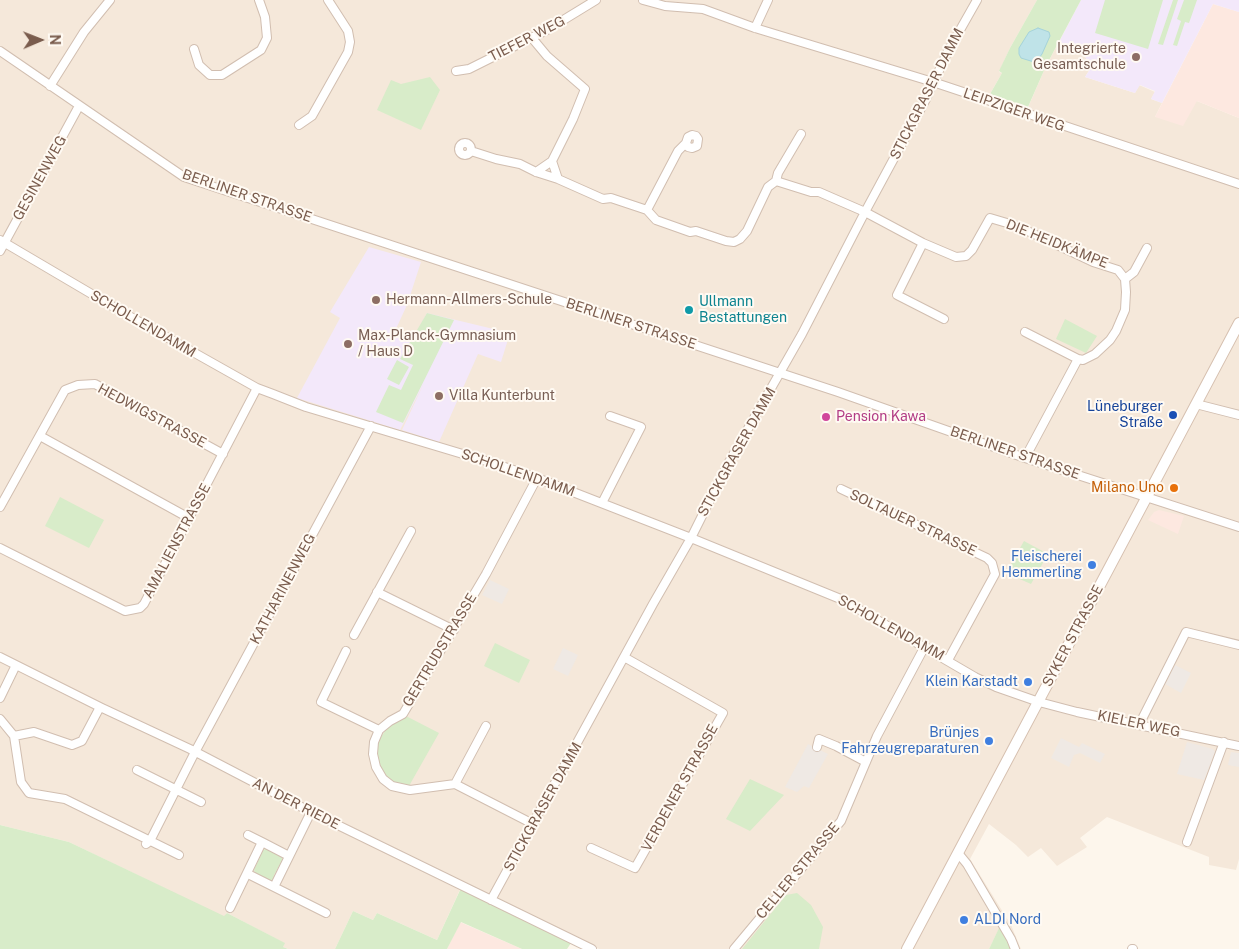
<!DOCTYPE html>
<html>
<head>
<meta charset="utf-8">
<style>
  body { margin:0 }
  #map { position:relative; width:1239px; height:949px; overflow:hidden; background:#fdf6ec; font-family:"Public Sans",sans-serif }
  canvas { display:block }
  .north { position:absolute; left:15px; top:15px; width:50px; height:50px; -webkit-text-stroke:4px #fffaf3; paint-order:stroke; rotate:89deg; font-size:14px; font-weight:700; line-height:20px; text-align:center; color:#7a5c4d }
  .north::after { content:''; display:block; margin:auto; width:18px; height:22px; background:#7a5c4d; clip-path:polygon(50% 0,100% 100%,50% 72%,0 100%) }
</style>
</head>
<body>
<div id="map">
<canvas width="1239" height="949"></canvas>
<div class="north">N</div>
</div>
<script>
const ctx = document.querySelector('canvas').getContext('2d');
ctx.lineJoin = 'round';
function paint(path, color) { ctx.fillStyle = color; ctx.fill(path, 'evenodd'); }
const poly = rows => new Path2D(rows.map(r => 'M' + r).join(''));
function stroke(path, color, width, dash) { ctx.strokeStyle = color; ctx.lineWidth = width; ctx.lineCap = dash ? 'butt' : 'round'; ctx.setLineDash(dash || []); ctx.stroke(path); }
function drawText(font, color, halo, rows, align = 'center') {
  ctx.font = font + ' "Public Sans",sans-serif'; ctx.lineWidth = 4; ctx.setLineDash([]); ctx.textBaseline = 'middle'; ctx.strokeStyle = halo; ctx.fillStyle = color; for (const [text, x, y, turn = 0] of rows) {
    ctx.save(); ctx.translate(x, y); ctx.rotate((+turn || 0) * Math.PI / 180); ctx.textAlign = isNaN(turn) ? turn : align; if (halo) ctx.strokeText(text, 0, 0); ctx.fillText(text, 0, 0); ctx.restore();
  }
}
paint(poly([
  [0,0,1037,0,1010,48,999,72,1002,73,983,106,1023,119,1046,66,1059,42,1079,49,1092,66,1085,77,1135,93,1139,85,1155,92,1151,99,1162,103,1155,117,1197,101,1239,118,1239,859,1236,870,1209,865,1209,857,1107,817,1080,838,1087,847,1057,866,1041,848,1028,857,1016,845,989,824,970,859,1011,925,1021,949,1011,949,1000,927,989,949,599,949,463,883,437,940,377,913,373,920,353,911,335,949,288,949,283,947,284,943,227,913,224,917,69,842,0,825]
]), '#f5e8da');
paint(poly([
  [1213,4,1239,12,1239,118,1197,101,1183,126,1155,117],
  [1159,510,1184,516,1178,534,1148,520,1154,512],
  [460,922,522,949,447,949]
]), '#fde8e0');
paint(poly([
  [490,580,509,589,502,604,482,595],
  [563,648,578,655,568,676,553,669],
  [1175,665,1191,673,1181,693,1165,684],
  [1061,738,1079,747,1082,743,1105,754,1100,763,1080,753,1074,755,1069,767,1051,758],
  [1187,742,1213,749,1215,752,1204,780,1177,774],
  [808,744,828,754,809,788,804,786,797,792,785,787],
  [1231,752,1239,753,1239,767,1228,765]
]), '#efe9e4');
paint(poly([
  [1081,0,1239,0,1239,12,1213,4,1162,103,1151,99,1155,91,1140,85,1135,93,1085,77,1092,66,1079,49,1059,42],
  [369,247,421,262,407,305,395,331,413,339,427,313,510,333,501,362,478,354,439,442,402,430,424,383,400,430,297,398,340,318,330,312]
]), '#f3e8fa');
paint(poly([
  [1037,0,1081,0,1046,66,1028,107,990,94,1002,73,999,71,1010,48],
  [1105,0,1163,0,1148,49,1095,33],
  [1173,0,1178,0,1163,45,1158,44],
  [1184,0,1197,0,1189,23,1185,22,1177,46,1173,45,1181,21,1177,19],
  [430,77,440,90,421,130,377,110,391,80,401,84],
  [427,313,454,320,403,423,376,412,389,385,401,390,413,365,400,359],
  [1065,319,1097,336,1086,353,1056,339],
  [397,360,409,367,399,385,387,379],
  [60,497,104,520,89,548,45,526],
  [1024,541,1048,554,1031,584,1006,573],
  [495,643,530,660,519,683,484,666],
  [406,716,439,733,409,786,395,783,386,777,377,760,376,751,378,741,388,727],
  [750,779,784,795,750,831,726,819],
  [0,825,69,842,224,916,227,913,285,943,283,947,288,949,0,949],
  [266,849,282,856,283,861,282,865,280,864,274,875,276,876,275,879,270,881,255,873,254,870,261,855,260,854,262,850],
  [461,888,571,943,567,949,522,949,461,922,447,949,335,949,353,911,373,920,377,913,437,940],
  [797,893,811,905,823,927,819,949,742,949,786,895],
  [1000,926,1011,949,989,949]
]), '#d8ecc9');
const water = poly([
  [1038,28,1049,32,1050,36,1042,54,1037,61,1034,62,1021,58,1019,54,1019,48,1029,32,1038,28]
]);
paint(water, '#bfe3e8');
stroke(water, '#a5d3da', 1);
const street = poly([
  [643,0,665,6,703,9,755,28,933,82,1239,184],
  [755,28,768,0],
  [532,38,547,56,585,89,573,119,552,161,558,179,603,199,611,198,647,210,656,220,690,232,696,231,726,241,734,242,740,239,747,231,768,187,776,181,811,192,819,192,865,212,923,243,956,257,966,256,972,250,990,218,1017,226,1093,262,1118,270,1125,279,1126,292,1125,310,1116,331,1110,340,1095,354,1083,360,1078,359,1025,458],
  [194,49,199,65,210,75,222,75,261,50,267,38,265,17,259,0],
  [0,51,184,177,838,392,1025,458,1239,527],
  [456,71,469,69,547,30,596,0],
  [50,86,84,32,110,0],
  [299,125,312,116,348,52,350,42,348,31,328,0],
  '459 149a6 6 0 1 1 12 0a6 6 0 1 1-12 0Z',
  [471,151,496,159,520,164,536,172,558,179],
  [536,172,552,161],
  [776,181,778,173,801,134],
  [647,210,678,151,686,143,688,137,692,135,696,136,698,139,697,146,692,148,688,147,686,143],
  [0,240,129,316,257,388,273,394,306,407,496,464,537,478,691,538,843,600,975,677,996,687,1039,702,1077,712,1239,746],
  [923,243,897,295,944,319],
  [0,251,79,106],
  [1125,279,1134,272,1147,248],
  [1025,332,1078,359],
  [1196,404,1239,415],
  [40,436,189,518],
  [841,489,987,558,992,563,995,574,948,660],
  [602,503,641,427,610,416],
  [0,507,65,390,78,385,95,384,223,454],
  [0,548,125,611,140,608,144,604,257,388],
  [377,592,454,630],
  [354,635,411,531],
  [346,651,321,702,379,730],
  [0,657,100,707,190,749,311,812,592,949],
  [0,698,16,665],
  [0,719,14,736,21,782,29,793,65,799,179,855],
  [1139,725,1186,632,1239,645],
  [14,736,34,732,72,745,82,741,100,707],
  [817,747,819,739,836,746,866,762],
  [137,770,201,802],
  [455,784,486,726],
  [533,824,455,784,410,790,392,786,383,779,376,767,373,754,374,742,379,730,390,721,403,714,486,574,537,478],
  [248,835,262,842],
  [1187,842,1224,742],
  [146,844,150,841,195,752,371,426],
  [591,848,635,868,723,713,624,657],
  [958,853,967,864,1011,939,1015,949],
  [248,874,326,913],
  [274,887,311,812],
  [491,900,653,604,691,538,729,462,802,334,865,212,926,99,947,53,977,0],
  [230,908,262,842,289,856],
  [734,949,841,821,877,736,925,646],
  [1132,949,1133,949]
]);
const secondary = poly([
  [907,949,1239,323]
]);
stroke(street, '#d1beb0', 10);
stroke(secondary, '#d6c0b0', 12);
stroke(street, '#fff', 8);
stroke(secondary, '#fff', 10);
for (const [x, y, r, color] of [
  [1136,57,5,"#8d6e63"],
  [376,300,5,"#8d6e63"],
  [689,310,5,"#0f9aa8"],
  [348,344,5,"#8d6e63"],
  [439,396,5,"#8d6e63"],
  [1173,415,5,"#1a4fb4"],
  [826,417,5,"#d1479c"],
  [1174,488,5,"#e8710a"],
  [1092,565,5,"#3f7fe0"],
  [1028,682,5,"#3f7fe0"],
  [989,741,5,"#3f7fe0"],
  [964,920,5,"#3f7fe0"]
]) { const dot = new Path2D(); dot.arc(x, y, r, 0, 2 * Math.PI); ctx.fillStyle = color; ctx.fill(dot); stroke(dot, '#fffaf3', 2); }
drawText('14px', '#7a5c4d', '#fffaf3', [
  ["TIEFER WEG",527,39,-27],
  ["STICKGRASER DAMM",927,94,-63],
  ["LEIPZIGER WEG",1014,110,19],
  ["GESINENWEG",40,178,-61],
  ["BERLINER STRASSE",247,196,19],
  ["DIE HEIDKÄMPE",1057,244,22],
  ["SCHOLLENDAMM",143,324,30],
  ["BERLINER STRASSE",631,324,18],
  ["HEDWIGSTRASSE",152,416,28],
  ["STICKGRASER DAMM",737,452,-61],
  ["BERLINER STRASSE",1015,453,19],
  ["SCHOLLENDAMM",518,473,19],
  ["SOLTAUER STRASSE",913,523,25],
  ["AMALIENSTRASSE",177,541,-62],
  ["KATHARINENWEG",283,589,-62],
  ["SCHOLLENDAMM",891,628,29],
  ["SYKER STRASSE",1073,636,-62],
  ["GERTRUDSTRASSE",440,650,-59],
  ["KIELER WEG",1139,724,12],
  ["VERDENER STRASSE",680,788,-61],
  ["AN DER RIEDE",296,804,27],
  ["STICKGRASER DAMM",543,807,-61],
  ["CELLER STRASSE",798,871,-50]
]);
drawText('14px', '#785e54', '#fffaf3', [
  ["Integrierte",1126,49,"right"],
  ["Gesamtschule",1126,65,"right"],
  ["Hermann-Allmers-Schule",386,300],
  ["Max-Planck-Gymnasium",358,336],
  ["/ Haus D",358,352],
  ["Villa Kunterbunt",449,396]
], 'left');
drawText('14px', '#0d838f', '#fffaf3', [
  ["Ullmann",699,302],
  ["Bestattungen",699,318]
], 'left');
drawText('14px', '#164399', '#fffaf3', [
  ["Lüneburger",1163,407],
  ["Straße",1163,423]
], 'right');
drawText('14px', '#b23c85', '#fffaf3', [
  ["Pension Kawa",836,417]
], 'left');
drawText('14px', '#c56008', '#fffaf3', [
  ["Milano Uno",1164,488]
], 'right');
drawText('14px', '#366cbe', '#fffaf3', [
  ["Fleischerei",1082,557],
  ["Hemmerling",1082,573],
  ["Klein Karstadt",1018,682],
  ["Brünjes",979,733],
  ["Fahrzeugreparaturen",979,749],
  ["ALDI Nord",974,920,"left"]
], 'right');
</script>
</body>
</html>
